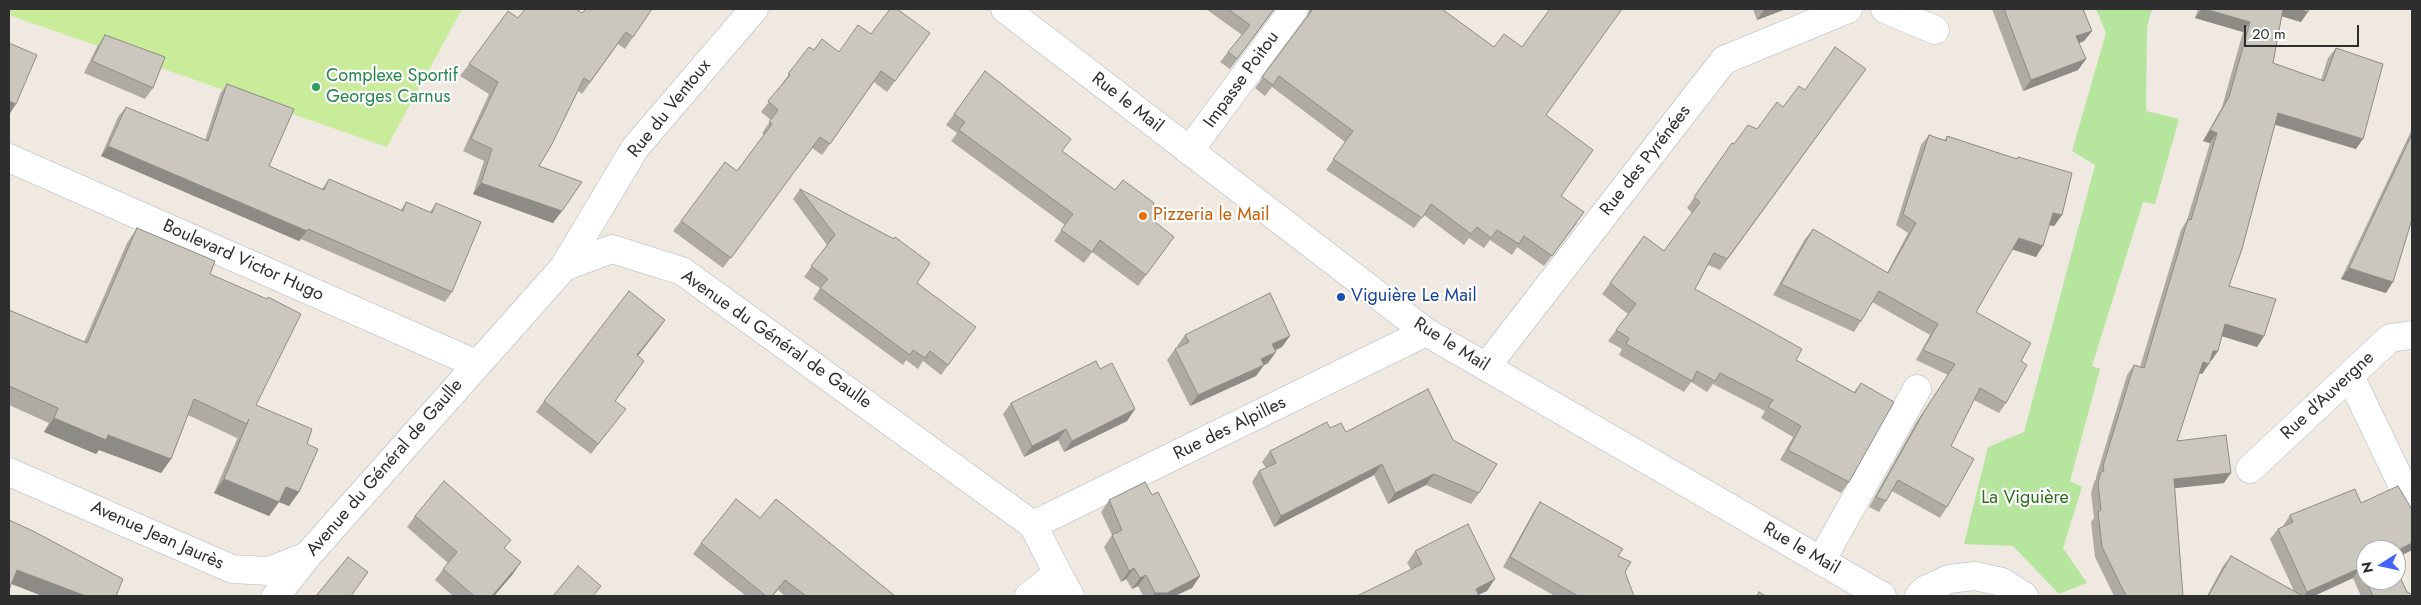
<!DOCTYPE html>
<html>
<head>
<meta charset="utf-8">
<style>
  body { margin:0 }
  #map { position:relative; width:2421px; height:605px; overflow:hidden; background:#efe9e1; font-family:Jost,sans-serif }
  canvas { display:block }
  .frame { position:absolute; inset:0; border:10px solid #2e2e2e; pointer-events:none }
  .north { position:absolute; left:2356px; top:540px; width:50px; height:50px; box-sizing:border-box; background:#fff; border:1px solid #ababab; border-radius:50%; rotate:260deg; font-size:14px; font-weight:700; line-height:20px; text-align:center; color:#2e2e2e }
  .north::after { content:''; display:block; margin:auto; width:18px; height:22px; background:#4264fb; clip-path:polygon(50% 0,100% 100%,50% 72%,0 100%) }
  .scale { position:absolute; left:2244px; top:25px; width:115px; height:22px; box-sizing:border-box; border:2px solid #2e2e2e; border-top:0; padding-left:6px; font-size:15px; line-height:18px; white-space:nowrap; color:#2e2e2e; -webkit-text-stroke:4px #fff; paint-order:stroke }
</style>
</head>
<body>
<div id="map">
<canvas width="2421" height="605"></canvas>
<div class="frame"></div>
<div class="north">N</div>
<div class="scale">20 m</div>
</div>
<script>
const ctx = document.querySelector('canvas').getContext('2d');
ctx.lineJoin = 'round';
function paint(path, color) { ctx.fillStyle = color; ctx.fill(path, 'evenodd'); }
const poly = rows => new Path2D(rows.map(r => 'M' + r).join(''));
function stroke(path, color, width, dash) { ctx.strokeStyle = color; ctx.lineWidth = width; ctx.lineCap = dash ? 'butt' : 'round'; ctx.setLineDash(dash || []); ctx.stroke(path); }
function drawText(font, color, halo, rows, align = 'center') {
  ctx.font = font + ' Jost,sans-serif'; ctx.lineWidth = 4.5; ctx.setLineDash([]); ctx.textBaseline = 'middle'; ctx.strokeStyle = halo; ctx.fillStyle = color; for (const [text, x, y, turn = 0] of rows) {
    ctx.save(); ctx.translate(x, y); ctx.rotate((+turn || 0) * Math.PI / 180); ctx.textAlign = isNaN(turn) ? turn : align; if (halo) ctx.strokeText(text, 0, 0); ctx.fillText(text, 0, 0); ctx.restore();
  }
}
paint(poly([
  [2096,9,2152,9,2147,27,2146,111,2179,119,2155,204,2143,202,2092,366,2100,369,2070,481,2082,487,2063,548,2087,583,2059,594,2013,546,1964,544,1988,447,2024,432,2095,165,2072,151,2106,33]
]), '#b6e59e');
paint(poly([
  [9,9,462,9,387,147,9,15]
]), '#c9ec9a');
const minor = poly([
  [1005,9,1426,332,1882,596],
  [1885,9,1935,30],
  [1189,151,1294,9],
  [9,158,476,364],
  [564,267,635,148,754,9],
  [1486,367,1724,60,1848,9],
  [2350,376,2412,505],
  [2250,469,2390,338,2412,335],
  [9,472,232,569,269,571,307,556],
  [1033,525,1426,332],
  [1821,561,1917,389],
  [1058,574,1070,596],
  [276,596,308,555,564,267,612,249,682,271,1033,525,1058,574,1029,596],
  [1919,596,1925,590,1949,579,1975,576,2002,582,2024,596]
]);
stroke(minor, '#b4b7c1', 29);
stroke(minor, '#fff', 28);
paint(poly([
  [652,9,625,49,618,44,582,94,578,91,539,166,582,182,553,223,473,194,484,161,463,151,489,94,460,76,469,64,518,18],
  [1206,9,1275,9,1230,69,1220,62,1228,52,1242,35],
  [1309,9,1442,9,1546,115,1561,196,1577,223,1544,266,1517,247,1512,255,1490,240,1484,248,1469,238,1464,245,1424,215,1414,228,1326,170,1345,142,1272,87,1265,96,1255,88,1307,17,1309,11],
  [1753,9,1786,9,1757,20],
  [1992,9,2083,9,2092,31,2084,41,2079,43,2086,59,2078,70,2023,91],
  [2198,9,2309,9,2301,22,2282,16,2273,63,2321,80,2328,58,2336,48,2356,149,2275,125,2229,286,2264,336,2257,347,2222,336,2218,351,2211,361,2210,361,2202,374,2199,373,2177,441,2224,483,2174,488,2183,596,2114,596,2095,557,2091,522,2094,518,2091,493,2094,482,2096,479,2096,477,2127,375,2134,365,2140,367,2181,230,2187,220,2210,143,2203,141,2222,107,2243,32,2195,18],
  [930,33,887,92,874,82,822,155,812,148,723,268,673,231,681,221,737,171,764,135,762,133,771,120,761,112,781,86,781,85,809,47,814,50,839,52,871,34],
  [105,35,153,88,145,99,84,73,97,47],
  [1866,69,1720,270,1708,265,1695,289,1796,360,1854,392,1861,383,1849,482,1841,493,1780,460,1793,437,1761,418,1765,411,1713,384,1707,392,1691,382,1684,392,1619,355,1622,349,1608,341,1628,314,1602,294,1644,236,1664,251,1692,213,1687,208,1732,143,1734,144,1757,129,1783,107,1805,90],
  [985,71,1062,151,1115,190,1153,204,1155,222,1174,237,1138,286,1092,252,1084,263,1054,241,1065,225,951,141,957,133,946,125],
  [227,84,269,166,322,189,329,179,401,210,406,202,430,212,436,203,452,292,445,302,301,239,299,241,101,156,118,117,126,107,205,140,220,94],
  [2412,129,2412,219,2386,293,2341,279],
  [1929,135,1945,140,1947,136,2016,159,2018,157,2062,215,2054,226,2049,225,2036,257,2012,249,1976,312,2021,361,2006,403,1999,413,1974,400,1951,446,1947,507,1940,518,1892,491,1886,501,1879,512,1869,507,1917,421,1948,375,1916,360,1930,335,1872,302,1861,321,1854,332,1773,295,1805,239,1813,229,1887,273,1908,233,1896,225,1921,145],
  [800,189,917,283,969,337,941,375,923,361,918,369,906,360,903,365,813,299,820,288,804,277,827,245,793,199],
  [137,228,210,274,256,405,307,444,299,492,289,506,279,502,269,516,214,493,238,437,237,438,188,415,171,459,161,473,99,450,96,454,44,432,49,423,9,405,9,310,84,342,127,243],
  [665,320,637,356,637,372,615,401,618,419,591,454,536,412,544,401],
  [1185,335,1282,347,1275,350,1268,363,1264,365,1256,376,1190,406,1167,360,1175,349,1178,347,1177,346],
  [1100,369,1135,409,1127,421,1064,452,1058,440,1024,457,1003,414,1011,403],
  [1330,428,1346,432,1479,493,1471,504,1426,485,1388,504,1374,475,1274,527,1252,482,1259,471,1266,468,1262,462,1270,451],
  [1152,495,1200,576,1192,588,1175,596,1143,596,1138,586,1132,589,1126,579,1121,582,1104,547,1112,535,1101,512,1109,500],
  [1540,502,1618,556,1625,572,1634,596,1555,596,1503,567,1534,511],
  [2361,503,2412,508,2412,550,2396,558,2396,550,2366,550,2412,596,2361,596,2353,578,2314,596,2207,596,2223,566,2231,556,2294,591,2270,539,2278,529,2283,526,2290,515],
  [415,516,513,574,494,596,453,596,435,580,448,563,407,527],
  [760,518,895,596,785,596,778,590,773,596,746,596,693,554,701,543],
  [1415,551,1487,591,1478,595,1411,569,1407,563]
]), '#afaba4');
paint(poly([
  [1766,9,1786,9,1757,20,1764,10],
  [2202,9,2205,9,2250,22,2243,32,2195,18],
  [2281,9,2298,9,2308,12,2301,22,2277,15],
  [2092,31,2084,41,2069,47,2076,36],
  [2086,59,2078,70,2023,91,2031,80],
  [9,101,16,104,9,115],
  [2278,113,2363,139,2356,149,2271,123],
  [2210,130,2217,133,2210,143,2203,141],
  [108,146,307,231,299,241,101,156],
  [481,183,562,211,553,223,473,194],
  [2053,213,2062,215,2054,226,2045,224],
  [2019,238,2043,246,2036,257,2011,249],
  [2349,268,2393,282,2386,293,2341,279],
  [665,320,658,330,630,366,637,355],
  [2225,324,2264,336,2257,347,2218,335],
  [1290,336,1282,347,1264,356,1272,344],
  [2213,351,2218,351,2211,361,2206,361],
  [1276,352,1268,363,1264,365,1256,376,1190,406,1198,395,1261,359],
  [2203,362,2209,364,2202,374,2196,372],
  [1135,409,1127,421,1064,452,1072,441],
  [54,418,108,435,171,459,161,473,99,450,96,454,44,432],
  [1066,429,1058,440,1024,457,1032,446],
  [1382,464,1374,475,1274,527,1281,516],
  [2231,473,2224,483,2167,489,2174,479],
  [1434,474,1426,485,1388,504,1395,493],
  [224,479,286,487,299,492,289,506,279,502,269,516,214,493],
  [2412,543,2412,550,2396,558,2396,551],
  [521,562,513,574,494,596,492,596],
  [1134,568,1126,579,1121,582,1129,571],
  [2360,568,2353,578,2314,596,2304,596,2307,592],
  [17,570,86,596,42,596,9,583],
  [1146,575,1138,586,1132,589,1140,578],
  [1200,576,1192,588,1175,596,1152,596,1155,593],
  [1495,579,1487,591,1476,596,1476,589]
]), '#8e8b86');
const building = poly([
  [525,9,576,9,582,13,586,9,652,9,633,37,626,32,590,82,584,78,552,144,539,166,582,182,562,211,481,183,492,149,471,139,498,82,469,64,508,11,518,18,525,9],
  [890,9,897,9,930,33,895,81,881,71,830,144,820,137,731,258,681,221,725,162,737,171,772,124,769,122,778,110,768,101,790,75,788,74,809,47,814,50,822,39,839,52,858,25,871,34,890,9],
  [1228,9,1274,9,1237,59,1228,52,1250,25,1228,9],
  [1313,9,1442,9,1494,47,1504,34,1522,47,1550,9,1622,9,1546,115,1593,150,1561,196,1584,212,1552,256,1524,236,1519,244,1497,230,1491,238,1477,227,1471,234,1431,204,1422,218,1333,159,1353,131,1279,76,1273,85,1262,77,1313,9],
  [2004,9,2083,9,2092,31,2076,36,2086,59,2031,80,2004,9],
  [2205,9,2283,9,2273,63,2324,81,2336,48,2383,64,2363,139,2278,113,2242,249,2229,286,2276,299,2264,336,2225,324,2218,351,2213,351,2209,364,2203,362,2177,441,2226,435,2231,473,2174,479,2183,596,2126,596,2102,547,2098,512,2101,510,2098,483,2101,472,2104,471,2103,466,2134,365,2144,368,2188,219,2191,220,2217,133,2210,130,2229,97,2250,22,2205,9],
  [2298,9,2309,9,2308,12,2298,9],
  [105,35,165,57,153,88,92,61,105,35],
  [9,43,37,55,16,104,9,101,9,43],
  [1835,47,1866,69,1727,259,1714,253,1695,289,1802,349,1796,360,1855,393,1861,383,1894,402,1849,482,1788,450,1801,426,1768,407,1773,400,1720,373,1715,381,1697,371,1692,381,1626,344,1629,338,1616,330,1636,304,1610,283,1644,236,1664,251,1700,202,1694,197,1732,143,1734,144,1748,125,1757,129,1777,102,1783,107,1799,86,1805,90,1835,47],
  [985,71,1071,139,1062,151,1115,190,1123,180,1154,203,1153,204,1162,212,1155,222,1174,237,1146,275,1100,240,1092,252,1061,230,1073,214,959,130,965,122,954,114,985,71],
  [227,84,294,109,269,166,324,190,329,179,403,211,406,202,432,213,436,203,481,222,452,292,308,229,307,231,108,146,126,107,208,141,227,84],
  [2412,134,2412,219,2393,282,2349,268,2412,134],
  [1929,135,1946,141,1947,136,2017,159,2018,157,2072,173,2062,215,2053,213,2043,246,2019,238,1976,312,2031,343,2021,361,2027,365,2006,403,1980,388,1951,446,1974,459,1947,507,1898,480,1886,501,1876,497,1925,410,1955,364,1923,350,1938,324,1879,291,1861,321,1781,284,1813,229,1888,273,1916,223,1903,214,1929,135],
  [800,189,894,239,895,237,930,263,917,283,976,327,948,365,930,351,925,358,913,350,910,355,820,288,828,279,811,266,835,235,800,189],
  [137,228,215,261,210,274,267,299,268,297,301,314,256,405,312,429,307,444,318,449,299,492,286,487,279,502,224,479,249,419,247,424,194,399,171,459,108,435,106,440,54,418,58,408,9,386,9,310,87,343,137,228],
  [629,291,665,320,637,355,644,361,615,401,626,409,598,444,544,401,629,291],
  [1270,293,1290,336,1272,344,1276,352,1261,359,1264,365,1198,395,1175,349,1189,342,1185,335,1270,293],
  [1096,361,1100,369,1112,363,1135,409,1072,441,1066,429,1032,446,1011,403,1096,361],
  [1428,389,1453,440,1497,464,1479,493,1434,474,1395,493,1382,464,1281,516,1259,471,1276,463,1270,451,1327,422,1330,428,1341,423,1346,432,1428,389],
  [444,481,511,540,504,548,521,562,492,596,474,596,443,569,457,552,415,516,444,481],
  [1145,482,1152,495,1158,492,1200,576,1167,593,1155,593,1146,575,1140,578,1134,568,1129,571,1112,535,1122,530,1109,500,1145,482],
  [2398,486,2411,508,2412,508,2412,543,2396,551,2396,550,2366,550,2366,580,2396,580,2396,568,2407,592,2412,595,2412,596,2373,596,2360,568,2307,592,2278,529,2293,522,2290,515,2355,489,2361,503,2398,486],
  [736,499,760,518,776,499,895,596,806,596,785,580,772,596,766,596,701,543,736,499],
  [1540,502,1623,549,1618,556,1631,562,1625,572,1634,596,1578,596,1510,557,1540,502],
  [9,520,33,531,123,579,116,596,86,596,17,570,9,590,9,520],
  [1468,524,1495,579,1476,589,1479,596,1357,596,1422,564,1415,551,1468,524],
  [2231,556,2301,595,2299,596,2208,596,2231,556],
  [348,557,368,572,351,596,316,596,348,557],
  [578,566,601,586,593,596,553,596,578,566],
  [1759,592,1765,596,1757,596,1759,592]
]);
paint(building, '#cbc7bf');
stroke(building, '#8e8b86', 1);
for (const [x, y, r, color] of [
  [316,87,5,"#2e9e5b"],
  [1143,216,5,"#e8710a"],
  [1341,297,5,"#1a4fb4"]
]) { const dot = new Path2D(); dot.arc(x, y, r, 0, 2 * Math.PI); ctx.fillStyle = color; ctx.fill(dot); stroke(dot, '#fff', 2); }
drawText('18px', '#27864d', '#fff', [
  ["Complexe Sportif",326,77],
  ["Georges Carnus",326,98]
], 'left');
drawText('18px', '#2e2e2e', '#fff', [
  ["Impasse Poitou",1242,80,-54],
  ["Rue le Mail",1127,103,38],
  ["Rue du Ventoux",670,109,-51],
  ["Rue des Pyrénées",1646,161,-52],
  ["Boulevard Victor Hugo",243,261,24],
  ["Avenue du Général de Gaulle",776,340,35],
  ["Rue le Mail",1451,345,32],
  ["Rue d'Auvergne",2328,396,-43],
  ["Rue des Alpilles",1230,429,-26],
  ["Avenue du Général de Gaulle",385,468,-49],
  ["Avenue Jean Jaurès",157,536,24],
  ["Rue le Mail",1801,549,30]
]);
drawText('18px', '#c56008', '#fff', [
  ["Pizzeria le Mail",1153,216]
], 'left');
drawText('18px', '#164399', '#fff', [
  ["Viguière Le Mail",1351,297]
], 'left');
drawText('18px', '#2c6e1b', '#fff', [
  ["La Viguière",2025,499]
]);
</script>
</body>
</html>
